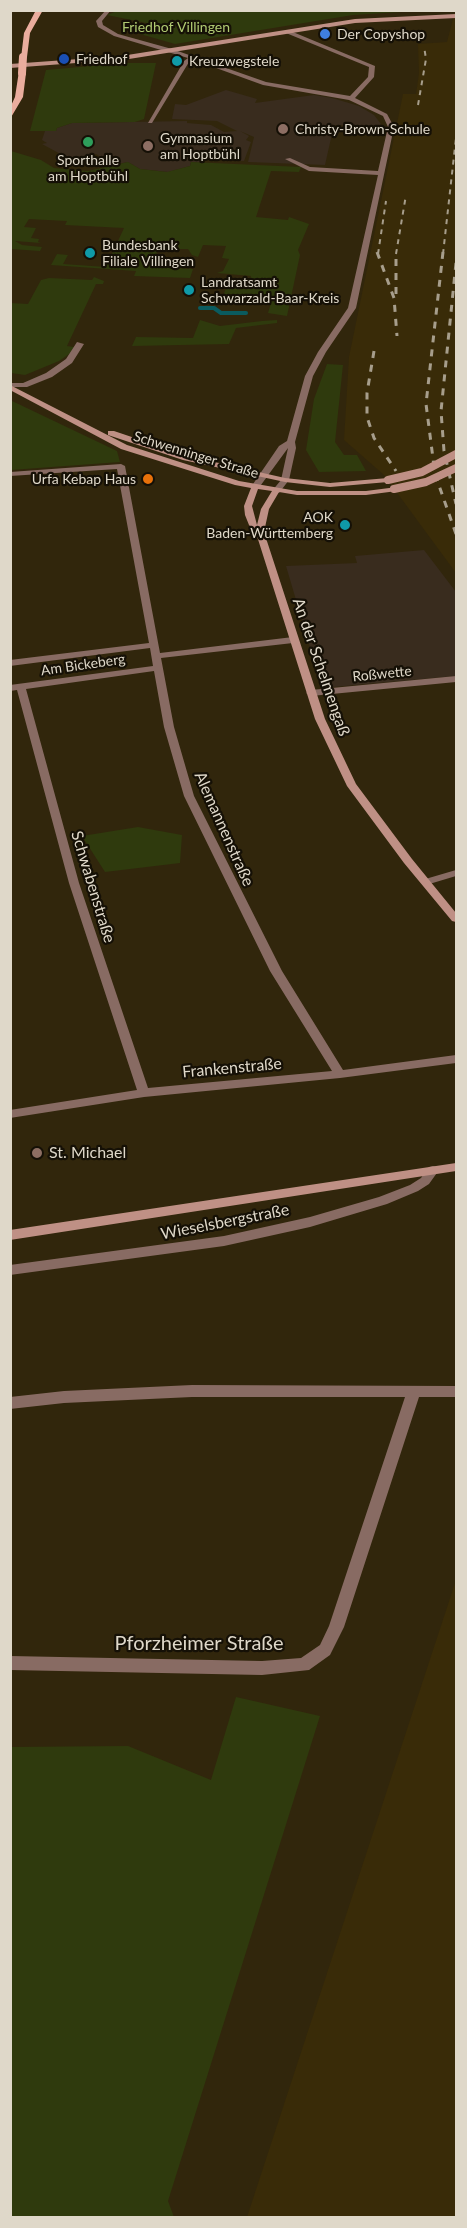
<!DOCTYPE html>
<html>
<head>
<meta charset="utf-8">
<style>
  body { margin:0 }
  #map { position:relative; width:467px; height:2228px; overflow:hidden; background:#31260c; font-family:Lato,sans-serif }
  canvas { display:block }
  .frame { position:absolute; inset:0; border:12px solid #dfd8c9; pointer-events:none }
</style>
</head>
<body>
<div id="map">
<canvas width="467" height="2228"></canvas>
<div class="frame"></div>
</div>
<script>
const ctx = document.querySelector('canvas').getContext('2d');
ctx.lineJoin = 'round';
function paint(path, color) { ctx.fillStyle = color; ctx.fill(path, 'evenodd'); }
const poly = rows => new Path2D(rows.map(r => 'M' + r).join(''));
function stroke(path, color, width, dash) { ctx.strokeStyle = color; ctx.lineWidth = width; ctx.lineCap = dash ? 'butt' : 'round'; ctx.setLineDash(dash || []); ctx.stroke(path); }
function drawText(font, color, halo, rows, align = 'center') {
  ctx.font = font + ' Lato,sans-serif'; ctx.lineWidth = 4.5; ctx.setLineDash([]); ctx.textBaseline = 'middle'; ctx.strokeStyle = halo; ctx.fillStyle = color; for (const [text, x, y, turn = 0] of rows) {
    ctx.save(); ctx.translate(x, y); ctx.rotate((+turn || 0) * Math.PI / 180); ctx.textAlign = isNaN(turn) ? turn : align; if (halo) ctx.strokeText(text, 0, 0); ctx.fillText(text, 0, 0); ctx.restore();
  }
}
paint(poly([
  [455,11,456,11,456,573,384,475,344,440,349,357,403,94,416,94,419,73,418,44,447,42],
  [456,1580,456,2217,247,2217]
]), '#392b08');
paint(poly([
  [226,90,257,99,255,103,314,95,332,98,359,106,374,115,381,124,374,127,334,125,325,165,248,162,254,137,240,131,249,136,246,140,251,142,244,161,203,159,201,163,191,162,190,166,168,172,140,169,128,162,113,165,96,154,65,161,62,159,66,157,42,144,47,143,42,140,45,131,56,131,57,128,72,123,187,121,187,123,211,125,224,132,237,131,217,121,172,119,175,104,186,105],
  [424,550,456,592,456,676,322,688,286,566,357,563,355,556]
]), '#392c1e');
paint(poly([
  [117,11,117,10,418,11,353,15,175,44,140,34,156,25,107,15],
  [124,63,156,63,144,119,135,122,72,123,57,128,56,131,30,131,46,70],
  [11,151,41,160,54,168,88,171,128,162,140,169,167,172,190,166,191,162,301,167,299,172,271,171,256,217,288,220,289,217,309,224,298,250,300,255,287,316,268,313,271,303,257,304,259,296,224,294,227,284,248,285,251,276,217,273,223,271,229,259,222,258,226,246,203,245,198,257,192,255,188,249,179,249,178,245,171,245,171,250,157,251,155,261,161,262,159,267,193,269,190,278,134,276,136,271,51,265,57,254,68,255,63,264,106,267,124,228,65,225,67,221,29,219,24,227,36,228,31,238,39,239,38,242,41,243,15,241,22,245,42,247,40,251,11,249],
  [94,277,104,281,103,284,96,284,67,346,74,347,72,352,59,361,25,375,11,373,10,303,28,304,41,280,49,278,92,280],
  [200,320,220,326,262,321,277,320,277,323,236,328,229,344,132,346,136,337,193,338],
  [327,364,343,365,335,442,344,455,357,455,366,471,319,472,306,450,314,399],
  [10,400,117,451,120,462,11,470],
  [138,827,182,835,180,863,105,872,82,836],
  [236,1697,320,1716,168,2201,174,2217,11,2217,11,1747,128,1746,211,1780]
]), '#2f3a0d');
stroke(poly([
  [200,308,214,308,221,313,246,313]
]), '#0a5b5f', 4);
paint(poly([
  [10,10,15,10,10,14,10,10],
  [106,10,111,10,102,21,103,25,118,34,172,49,266,82,350,96,368,77,369,67,286,33,288,30,375,66,374,77,355,98,387,114,394,127,356,308,326,352,313,376,295,442,296,448,289,480,279,493,272,491,281,480,288,448,258,489,251,487,279,446,287,441,305,376,318,352,348,308,378,175,309,171,285,159,290,158,310,167,378,171,388,127,383,116,349,100,263,85,194,60,189,62,152,123,148,123,184,61,188,58,114,36,98,27,96,21,106,10],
  [77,342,84,344,72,363,52,377,27,387,10,387,10,383,23,383,46,373,66,359,77,342],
  [121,464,125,466,160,653,293,637,298,640,293,643,161,658,174,727,194,796,282,971,343,1070,456,1055,456,1063,340,1078,144,1097,10,1118,10,1110,137,1090,69,883,17,690,10,691,10,685,153,666,150,648,10,666,10,660,149,643,117,469,10,476,10,472,121,464],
  [154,671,164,727,184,796,270,971,332,1071,148,1088,79,883,26,689,154,671],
  [456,676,456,682,311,696,306,693,311,690,456,676],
  [456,870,456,876,426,885,421,882,422,880,456,870],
  [433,1166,437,1167,439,1170,429,1184,418,1191,387,1204,310,1227,224,1246,10,1275,10,1265,224,1236,310,1217,379,1197,410,1185,421,1178,429,1167,433,1166],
  [192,1385,456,1386,456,1397,419,1397,344,1627,330,1655,309,1670,262,1675,10,1670,10,1656,262,1661,301,1658,320,1645,329,1626,405,1397,192,1397,64,1403,10,1409,10,1397,64,1391,192,1385]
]), '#886b63');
paint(poly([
  [456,14,456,18,355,23,129,59,10,68,10,64,121,56,355,19,456,14],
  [10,385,127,445,239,481,297,491,366,491,397,487,397,491,366,495,297,495,279,492,269,509,264,532,325,719,356,784,412,859,456,913,456,922,452,921,404,863,347,786,315,719,256,533,249,525,245,515,244,506,251,488,235,485,121,449,10,390,10,385],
  [258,489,272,491,261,509,257,525,252,506,258,489],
  [108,431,114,431,188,456,285,478,330,483,388,478,392,480,388,482,330,487,285,482,183,460,108,435,108,431],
  [456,1163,456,1171,10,1240,10,1230,456,1163]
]), '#bf9085');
paint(poly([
  [36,10,43,10,30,33,27,57,21,58,24,33,36,10],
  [19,71,26,73,23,97,10,119,10,108,15,97,19,71]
]), '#eaad9e');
stroke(poly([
  [418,105,426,59,424,46],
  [378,254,386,201],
  [396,254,406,195],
  [443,254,456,138]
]), '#a79e8c', 2, [5, 5]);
stroke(poly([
  [377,252,394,298,397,336],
  [443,252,426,404,435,474,456,534],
  [456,263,441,411,444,451,456,504],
  [396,294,396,252],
  [374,351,367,393,367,417,374,438,396,471]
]), '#a79e8c', 3, [7, 7]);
stroke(poly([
  [388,480,422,472,456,454],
  [394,489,426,482,456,468]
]), '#bf9085', 8);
stroke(poly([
  [22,73,23,57]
]), '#eaad9e', 8);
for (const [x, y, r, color] of [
  [325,34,6,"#3f7fe0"],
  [64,59,6,"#1a4fb4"],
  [177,61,6,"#0f9aa8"],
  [283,129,6,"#8d6e63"],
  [88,142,6,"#2e9e5b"],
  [148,146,6,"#8d6e63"],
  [90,253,6,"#0f9aa8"],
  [189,290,6,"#0f9aa8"],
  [148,479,6,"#e8710a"],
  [345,525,6,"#0f9aa8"],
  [37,1153,6,"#8d6e63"]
]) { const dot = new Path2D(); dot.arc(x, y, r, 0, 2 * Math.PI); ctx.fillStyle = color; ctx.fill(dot); stroke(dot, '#151006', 2); }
drawText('14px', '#b0ca72', '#151006', [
  ["Friedhof Villingen",176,27]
]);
drawText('14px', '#dfd8c9', '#151006', [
  ["Der Copyshop",337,34],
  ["Friedhof",76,59],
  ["Kreuzwegstele",189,61],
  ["Christy-Brown-Schule",295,129],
  ["Gymnasium",160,138],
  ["am Hoptbühl",160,154],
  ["Sporthalle",88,160,"center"],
  ["am Hoptbühl",88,176,"center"],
  ["Bundesbank",102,245],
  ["Filiale Villingen",102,261],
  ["Landratsamt",201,282],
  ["Schwarzald-Baar-Kreis",201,298],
  ["Urfa Kebap Haus",136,479,"right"],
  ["AOK",333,517,"right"],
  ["Baden-Württemberg",333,533,"right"]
], 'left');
drawText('14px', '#dfd8c9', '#151006', [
  ["Schwenninger Straße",196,455,17],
  ["Am Bickeberg",83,665,-8],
  ["Roßwette",382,674,-6]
]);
drawText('16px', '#dfd8c9', '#151006', [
  ["An der Schelmengaß",321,667,71],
  ["Alemannenstraße",224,829,66],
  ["Schwabenstraße",93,887,73],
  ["Frankenstraße",232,1068,-5],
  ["Wieselsbergstraße",225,1222,-11]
]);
drawText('16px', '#dfd8c9', '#151006', [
  ["St. Michael",49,1153]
], 'left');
drawText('20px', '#dfd8c9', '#151006', [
  ["Pforzheimer Straße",199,1644]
]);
</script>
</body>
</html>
